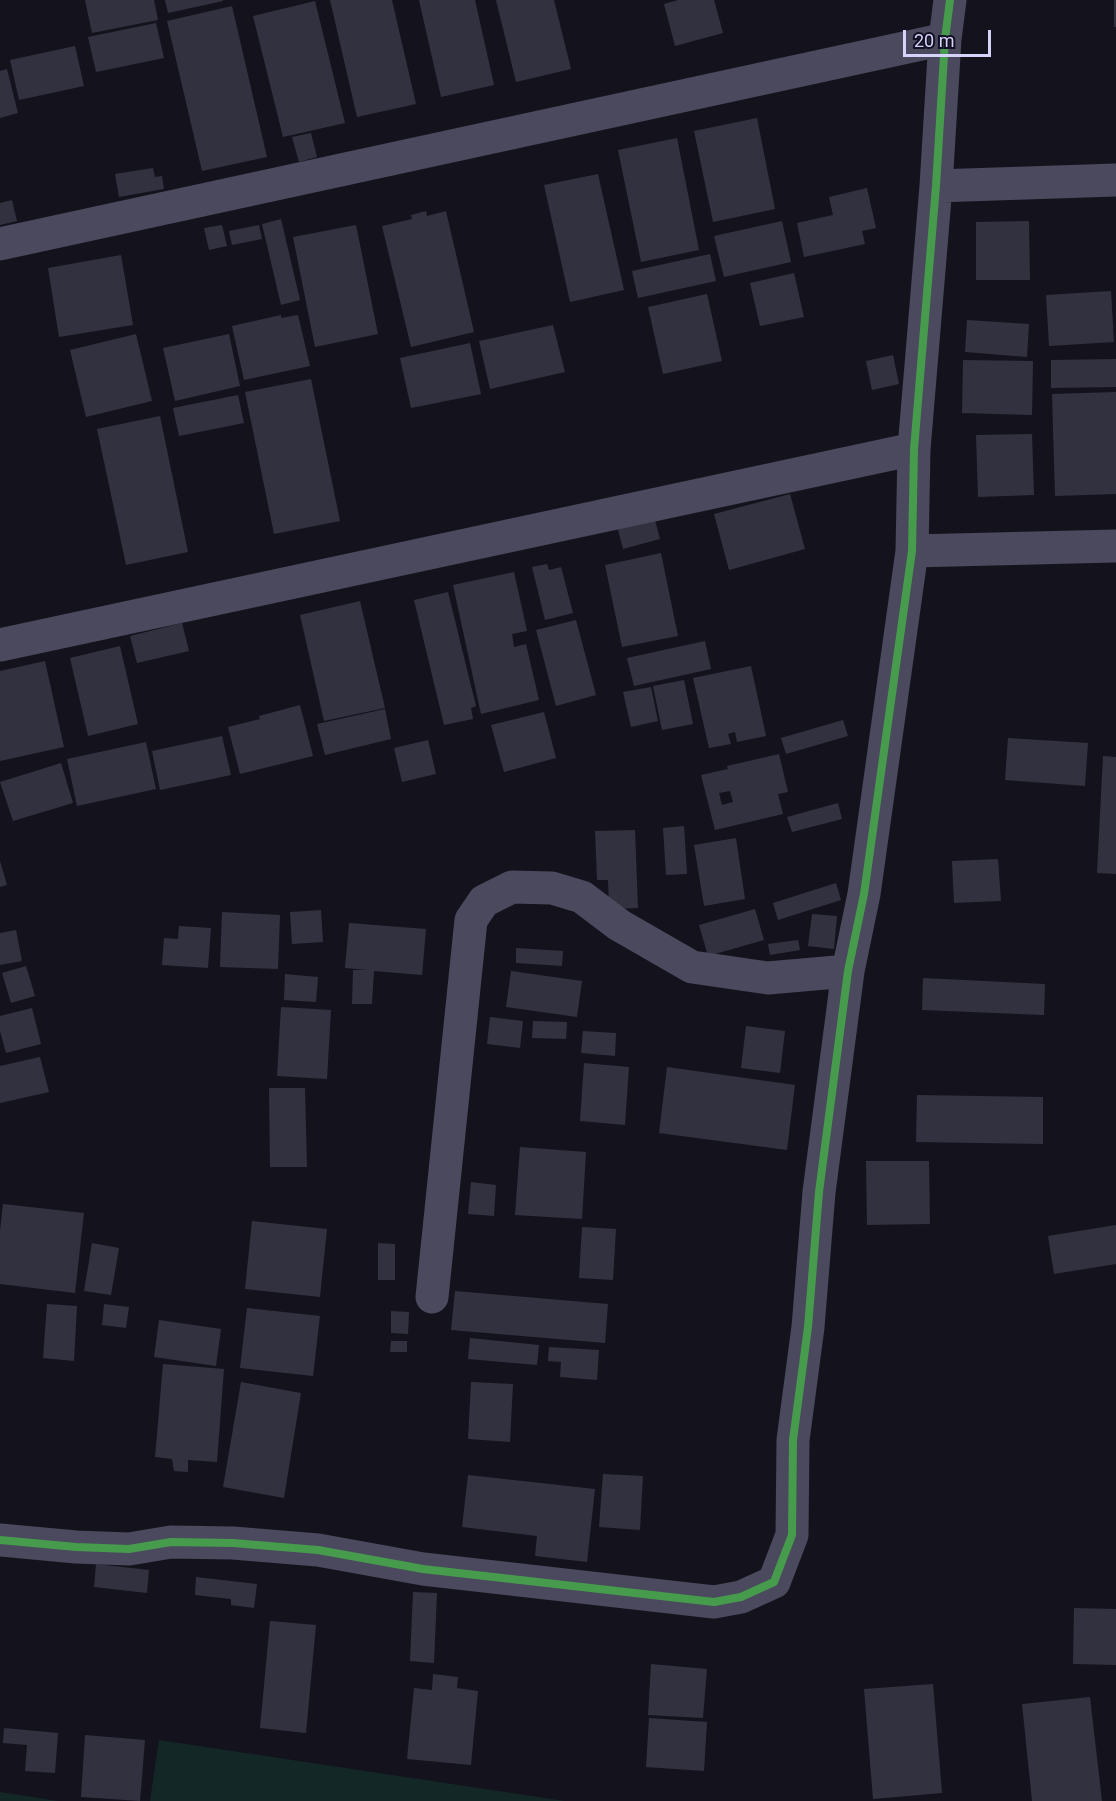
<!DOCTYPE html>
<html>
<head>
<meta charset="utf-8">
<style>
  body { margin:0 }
  #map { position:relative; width:1116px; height:1801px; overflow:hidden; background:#14131d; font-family:Roboto,sans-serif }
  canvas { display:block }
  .scale { position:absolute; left:903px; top:30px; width:88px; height:27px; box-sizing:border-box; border:3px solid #d6d3fb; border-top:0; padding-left:8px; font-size:18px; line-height:21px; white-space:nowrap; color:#d6d3fb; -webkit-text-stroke:4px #110f21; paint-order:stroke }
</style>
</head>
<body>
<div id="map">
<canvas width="1116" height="1801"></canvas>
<div class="scale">20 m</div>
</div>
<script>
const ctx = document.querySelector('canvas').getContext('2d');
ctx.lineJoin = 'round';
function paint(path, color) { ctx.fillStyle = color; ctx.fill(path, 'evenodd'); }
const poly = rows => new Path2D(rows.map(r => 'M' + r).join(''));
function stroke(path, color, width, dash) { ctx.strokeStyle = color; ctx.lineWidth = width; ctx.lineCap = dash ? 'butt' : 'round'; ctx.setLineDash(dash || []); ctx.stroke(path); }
paint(poly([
  [159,1740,565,1801,150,1801],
  [0,1792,58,1801,0,1801]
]), '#132727');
paint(poly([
  [85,0,154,0,158,20,92,33],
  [165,0,223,0,223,1,168,13],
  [330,0,392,0,416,104,357,117],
  [419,0,475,0,494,85,441,97],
  [496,0,554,0,571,69,516,82],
  [678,0,714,0,723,33,675,46,664,4],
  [1114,0,1116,0,1116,27,1114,27],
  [315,1,345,123,283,137,253,16],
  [232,6,267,157,202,171,167,21],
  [156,23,164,58,96,72,88,37],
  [75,46,84,86,19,100,10,60],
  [7,69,18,113,0,118,0,71],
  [757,118,775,209,713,222,694,131],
  [311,133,317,157,299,162,292,137],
  [677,138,699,250,641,262,618,150],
  [153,168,155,177,162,176,164,189,119,197,115,174],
  [598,174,624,290,570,302,544,185],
  [867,188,876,228,862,231,865,244,804,257,797,223,833,215,829,197],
  [12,200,17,221,0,225,0,203],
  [426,211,427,216,446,211,474,332,411,347,382,226,412,219,411,215],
  [281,219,300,300,281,305,262,224],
  [782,221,791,262,724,277,714,236],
  [1029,221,1030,280,976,280,976,222],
  [222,225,227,246,209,250,204,228],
  [259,225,262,239,232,245,229,231],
  [356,225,378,334,315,347,293,237],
  [710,254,716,281,638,298,632,271],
  [121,255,133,325,59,337,48,268],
  [794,273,804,317,760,326,750,283],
  [1111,291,1114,342,1049,346,1046,295],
  [707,294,722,361,663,374,648,307],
  [281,315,281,318,298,315,310,366,244,380,232,326],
  [967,320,1029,324,1027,357,965,352],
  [553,325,565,372,490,389,479,341],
  [136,334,152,401,86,417,70,350],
  [229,334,240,386,175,401,163,348],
  [470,343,481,394,411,408,400,358],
  [893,355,899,384,872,390,866,361],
  [1116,359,1116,387,1051,388,1051,360],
  [963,360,1033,361,1032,415,962,413],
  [311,379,340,521,274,534,245,392],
  [1116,392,1116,494,1055,496,1052,394],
  [238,395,244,423,179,436,173,408],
  [160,416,188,552,126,565,97,429],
  [1032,434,1034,495,978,497,976,435],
  [790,494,805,549,729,570,714,514],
  [654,516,660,539,623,549,617,526],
  [661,553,678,636,622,647,605,565],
  [547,564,549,570,561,567,573,613,545,620,532,567],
  [514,572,527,631,512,634,514,647,526,644,539,700,481,714,453,585],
  [448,592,476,706,471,708,473,719,444,725,414,600],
  [360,601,385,708,324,721,300,615],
  [576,620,596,695,556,706,536,630],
  [182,623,189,651,137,663,130,636],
  [705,641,711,669,634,686,627,658],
  [120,646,138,724,88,736,70,658],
  [45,661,64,747,0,761,0,671],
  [751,666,766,736,737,742,735,732,728,734,731,744,709,748,693,678],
  [684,680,693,724,662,730,653,686],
  [651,687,658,721,631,727,623,692],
  [300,705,313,756,240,774,228,727,260,719,259,716],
  [385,709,391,739,325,755,317,724],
  [544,712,556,758,504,772,491,725],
  [843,720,848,736,786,754,781,738],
  [222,736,231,775,160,790,152,751],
  [1008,738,1088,743,1085,786,1005,780],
  [428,740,436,774,402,782,394,748],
  [146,742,156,789,77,806,67,759],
  [779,754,788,792,778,794,783,814,715,830,701,775,728,769,727,766],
  [730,791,733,802,722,805,719,793],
  [1103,756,1116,757,1116,874,1097,873],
  [61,763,73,803,13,821,0,782],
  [838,803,842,819,792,832,787,817],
  [684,826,687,874,666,875,663,828],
  [635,830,638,908,609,909,608,880,597,880,595,831],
  [736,838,745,899,704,906,694,845],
  [998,859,1001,901,954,903,952,861],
  [0,861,7,885,0,887],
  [836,883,841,900,778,920,773,903],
  [755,909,764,940,708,956,699,925],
  [321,910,323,942,292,944,290,912],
  [222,912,280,915,278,969,220,967],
  [812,914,837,916,834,949,808,946],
  [349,923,426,929,422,975,374,971,372,1004,352,1004,353,970,368,970,345,968],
  [179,926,211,928,208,968,162,965,164,938,178,939],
  [16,930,22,961,0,965,0,933],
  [798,940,800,950,770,955,768,944],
  [516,948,563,951,562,966,516,963],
  [26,966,35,996,11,1003,2,973],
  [511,971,582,981,577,1017,506,1007],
  [285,974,318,977,316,1002,284,1000],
  [923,978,1045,984,1044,1015,922,1010],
  [281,1007,331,1010,327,1079,277,1076],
  [32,1008,41,1044,6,1053,0,1031,0,1016],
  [490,1017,523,1021,520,1048,487,1044],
  [533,1021,567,1022,566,1039,532,1038],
  [746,1026,785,1031,780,1073,741,1068],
  [583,1031,616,1033,615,1056,581,1053],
  [40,1057,49,1092,0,1103,0,1066],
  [584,1063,629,1067,625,1125,580,1121],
  [667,1067,795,1085,787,1150,659,1133],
  [269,1088,305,1088,307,1167,270,1167],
  [917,1095,1043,1097,1043,1144,916,1142],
  [520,1147,586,1152,582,1219,515,1215],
  [866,1161,929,1161,930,1224,867,1225],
  [471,1182,496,1185,494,1216,468,1214],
  [3,1204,84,1213,75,1293,0,1284,0,1231],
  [252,1221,327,1229,320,1297,245,1289],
  [1116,1225,1116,1264,1054,1274,1048,1236],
  [582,1227,616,1229,613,1280,579,1278],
  [92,1243,119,1248,111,1295,84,1291],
  [378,1243,395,1244,395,1280,378,1280],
  [455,1291,608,1304,605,1343,451,1330],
  [47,1304,77,1306,74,1361,43,1358],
  [104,1304,129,1307,126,1328,102,1325],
  [247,1308,320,1316,313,1376,240,1368],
  [391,1311,409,1312,408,1334,391,1333],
  [159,1320,221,1329,216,1366,154,1357],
  [470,1338,539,1345,537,1365,468,1359],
  [391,1341,407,1341,407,1352,390,1352],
  [549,1347,599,1350,597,1380,560,1377,561,1362,548,1361],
  [163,1364,224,1369,217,1462,188,1460,188,1472,174,1471,172,1459,155,1457],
  [241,1382,301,1393,284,1498,223,1487],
  [471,1382,513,1384,510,1442,468,1439],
  [603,1474,643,1476,640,1530,599,1527],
  [468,1475,595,1489,587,1562,535,1556,537,1536,462,1527],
  [96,1564,149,1570,147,1593,94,1587],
  [196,1577,257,1584,254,1608,231,1605,231,1599,195,1595],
  [413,1592,437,1593,434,1663,410,1661],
  [1074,1608,1116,1609,1116,1665,1073,1664],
  [270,1621,316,1625,306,1733,260,1728],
  [651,1664,707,1669,703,1718,648,1715],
  [433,1674,458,1677,457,1688,478,1691,471,1765,407,1759,414,1688,432,1690],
  [933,1684,942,1793,873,1799,864,1689],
  [1090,1697,1102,1801,1032,1801,1022,1704],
  [649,1718,707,1722,704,1771,646,1767],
  [4,1728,58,1733,55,1773,25,1771,27,1745,3,1743],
  [85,1735,145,1740,140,1801,81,1797]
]), '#32313f');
stroke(poly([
  [936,186,1116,180],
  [0,244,945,39],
  [912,551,1116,546],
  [0,645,914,449],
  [432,1297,471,920,484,901,512,887,552,888,582,897,619,925,692,967,768,978,848,971],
  [0,1540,76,1547,129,1549,171,1542,233,1543,318,1550,423,1569,714,1602,741,1597,774,1582,792,1535,793,1440,808,1327,819,1192,848,971,864,894,912,551,914,449,936,186,945,39,950,0]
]), '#4a495d', 33);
stroke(poly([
  [0,1540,76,1547,129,1549,171,1542,233,1543,318,1550,423,1569,714,1602,741,1597,774,1582,792,1535,793,1440,808,1327,819,1192,848,971,864,894,912,551,914,449,936,186,945,39,950,0]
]), '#469c4c', 8);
</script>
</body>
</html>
